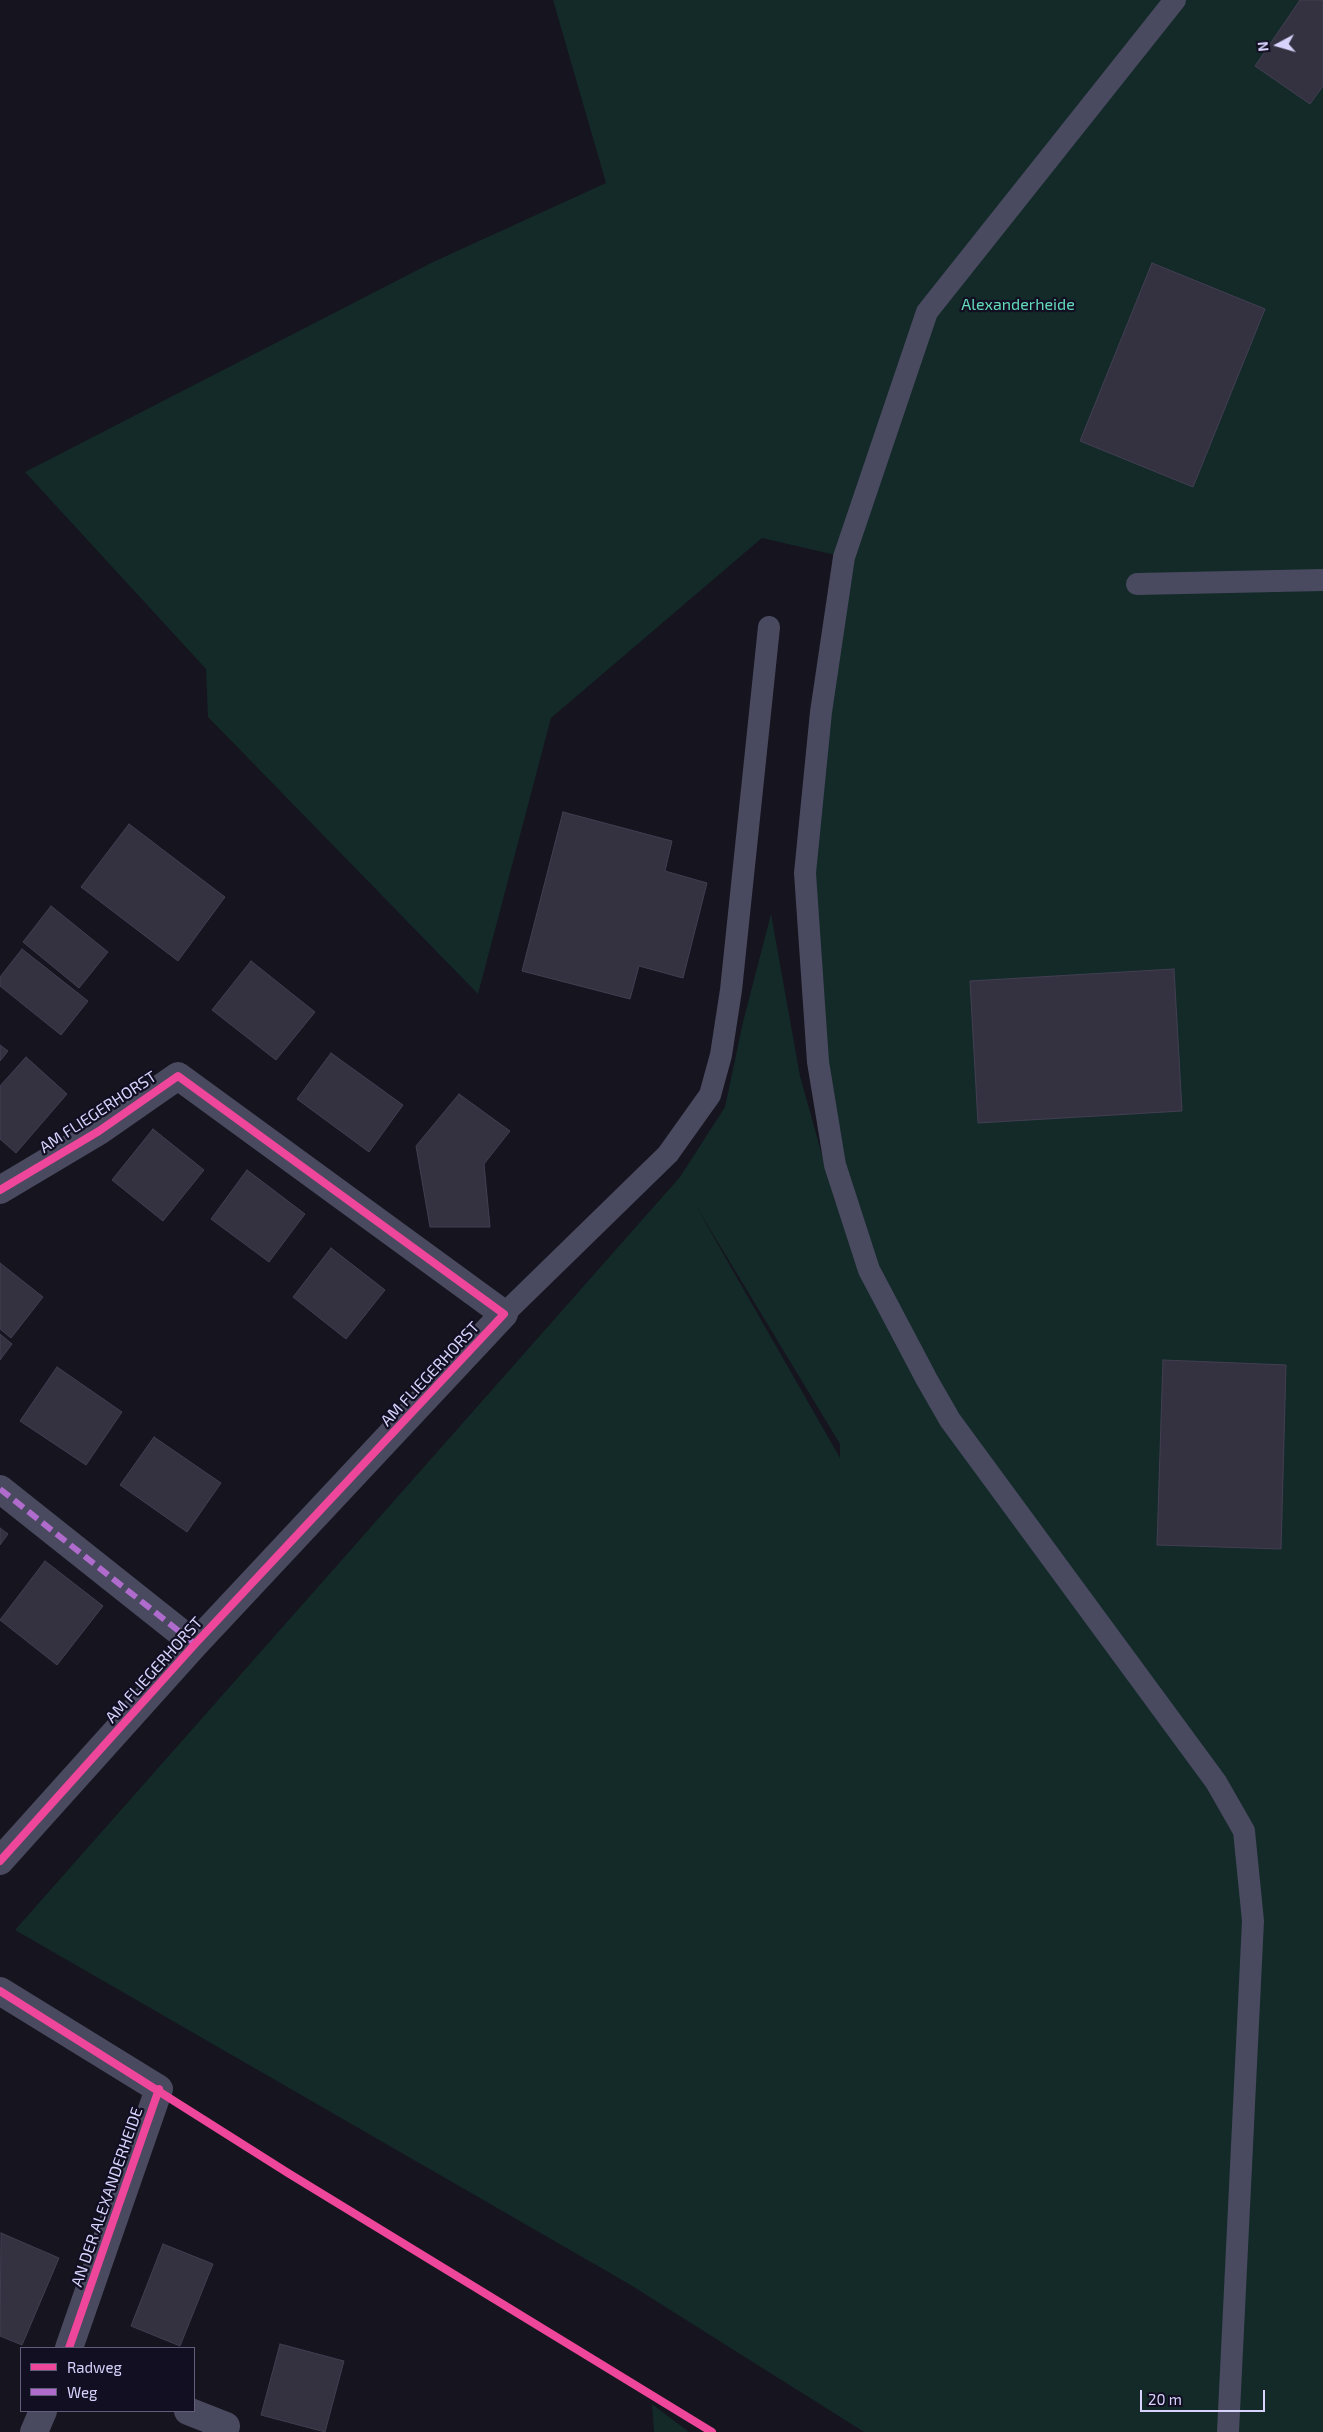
<!DOCTYPE html>
<html>
<head>
<meta charset="utf-8">
<style>
  body { margin:0 }
  #map { position:relative; width:1323px; height:2432px; overflow:hidden; background:#16141e; font-family:"Exo 2",sans-serif }
  canvas { display:block }
  .legend { position:absolute; left:20px; top:2347px; width:175px; height:65px; box-sizing:border-box; background:#120f23; border:1px solid #615d7a; margin:0; padding:6px 9px; list-style:none; font-size:15px; color:#d7d3fd }
  .legend li { display:flex; align-items:center; gap:10px; height:25px }
  .legend b { width:25px; border:1px solid #615d7a }
  .north { position:absolute; left:1253px; top:20px; width:50px; height:50px; -webkit-text-stroke:4px #120f23; paint-order:stroke; rotate:264deg; font-size:14px; font-weight:700; line-height:20px; text-align:center; color:#d7d3fd }
  .north::after { content:''; display:block; margin:auto; width:18px; height:22px; background:#d7d3fd; clip-path:polygon(50% 0,100% 100%,50% 72%,0 100%) }
  .scale { position:absolute; left:1140px; top:2390px; width:125px; height:22px; box-sizing:border-box; border:2px solid #d7d3fd; border-top:0; padding-left:6px; font-size:15px; line-height:18px; white-space:nowrap; color:#d7d3fd; -webkit-text-stroke:4px #120f23; paint-order:stroke }
</style>
</head>
<body>
<div id="map">
<canvas width="1323" height="2432"></canvas>
<ul class="legend">
<li><b style="height:6px;background:#ed469a"></b>Radweg</li>
<li><b style="height:6px;background:#b06ccc"></b>Weg</li>
</ul>
<div class="north">N</div>
<div class="scale">20 m</div>
</div>
<script>
const ctx = document.querySelector('canvas').getContext('2d');
ctx.lineJoin = 'round';
function paint(path, color) { ctx.fillStyle = color; ctx.fill(path, 'evenodd'); }
const poly = rows => new Path2D(rows.map(r => 'M' + r).join(''));
function stroke(path, color, width, dash) { ctx.strokeStyle = color; ctx.lineWidth = width; ctx.lineCap = dash ? 'butt' : 'round'; ctx.setLineDash(dash || []); ctx.stroke(path); }
function drawText(font, color, halo, rows, align = 'center') {
  ctx.font = font + ' "Exo 2",sans-serif'; ctx.lineWidth = 4.5; ctx.setLineDash([]); ctx.textBaseline = 'middle'; ctx.strokeStyle = halo; ctx.fillStyle = color; for (const [text, x, y, turn = 0] of rows) {
    ctx.save(); ctx.translate(x, y); ctx.rotate((+turn || 0) * Math.PI / 180); ctx.textAlign = isNaN(turn) ? turn : align; if (halo) ctx.strokeText(text, 0, 0); ctx.fillText(text, 0, 0); ctx.restore();
  }
}
paint(poly([
  [553,0,1323,0,1323,2432,864,2432,629,2284,15,1930,680,1177,725,1107,743,1022,771,914,800,1076,836,1205,805,873,844,557,762,538,551,718,478,994,208,717,206,669,25,472,433,262,606,183],
  [696,1206,840,1444,840,1458],
  [652,2404,689,2432,654,2432]
]), '#132a29');
const building = poly([
  [1300,0,1323,0,1323,86,1310,104,1255,66,1300,0],
  [1152,263,1265,309,1193,487,1080,441,1152,263],
  [563,812,672,841,665,871,707,883,683,978,639,966,630,999,522,971,563,812],
  [129,824,225,897,178,961,81,887,129,824],
  [51,906,108,952,79,988,23,942,51,906],
  [22,949,88,1001,61,1035,0,986,0,977,22,949],
  [251,961,315,1012,276,1060,212,1010,251,961],
  [1174,969,1182,1111,978,1123,970,981,1174,969],
  [0,1045,8,1051,0,1061,0,1045],
  [331,1053,403,1105,369,1152,297,1099,331,1053],
  [26,1057,67,1094,16,1153,0,1139,0,1086,26,1057],
  [459,1094,510,1131,484,1164,490,1227,430,1227,416,1146,459,1094],
  [153,1129,204,1170,163,1221,112,1180,153,1129],
  [247,1170,305,1214,269,1262,211,1219,247,1170],
  [331,1248,385,1290,346,1339,293,1297,331,1248],
  [0,1263,43,1297,11,1338,0,1329,0,1263],
  [0,1334,12,1344,0,1360,0,1334],
  [1163,1360,1286,1365,1281,1549,1157,1545,1163,1360],
  [57,1367,122,1412,86,1465,20,1421,57,1367],
  [154,1437,221,1483,187,1532,120,1485,154,1437],
  [0,1528,8,1534,0,1545,0,1528],
  [45,1561,103,1606,57,1665,0,1620,45,1561],
  [1,2233,59,2258,22,2345,0,2336,1,2233],
  [163,2244,213,2264,180,2346,131,2326,163,2244],
  [280,2344,344,2361,325,2432,261,2415,280,2344]
]);
paint(building, '#343240');
stroke(building, '#423e52', 1);
stroke(poly([
  [1175,0,927,312,844,557,821,712,805,873,818,1062,835,1165,869,1270,927,1380,950,1420,1216,1782,1244,1831,1253,1921,1228,2432],
  [1137,584,1323,580],
  [504,1314,668,1154,710,1095,721,1055,731,990,769,627]
]), '#49495f', 22);
stroke(poly([
  [0,1190,99,1131,178,1076,504,1314,195,1644,0,1861],
  [0,1489,195,1644],
  [0,1991,159,2089,69,2348],
  [188,2411,226,2426],
  [34,2432,43,2411]
]), '#49495f', 28);
stroke(poly([
  [0,1489,195,1644]
]), '#b06ccc', 6, [12, 6]);
stroke(poly([
  [0,1190,99,1131,178,1076,504,1314,195,1644,0,1861],
  [0,1991,288,2173,712,2432],
  [69,2348,159,2089]
]), '#ed469a', 8);
drawText('16px', '#62dab9', '#120f23', [
  ["Alexanderheide",1018,305]
]);
drawText('16px', '#d7d3fd', '#120f23', [
  ["AM FLIEGERHORST",98,1112,-33],
  ["AM FLIEGERHORST",430,1374,-47],
  ["AM FLIEGERHORST",154,1670,-48],
  ["AN DER ALEXANDERHEIDE",107,2197,-71]
]);
</script>
</body>
</html>
